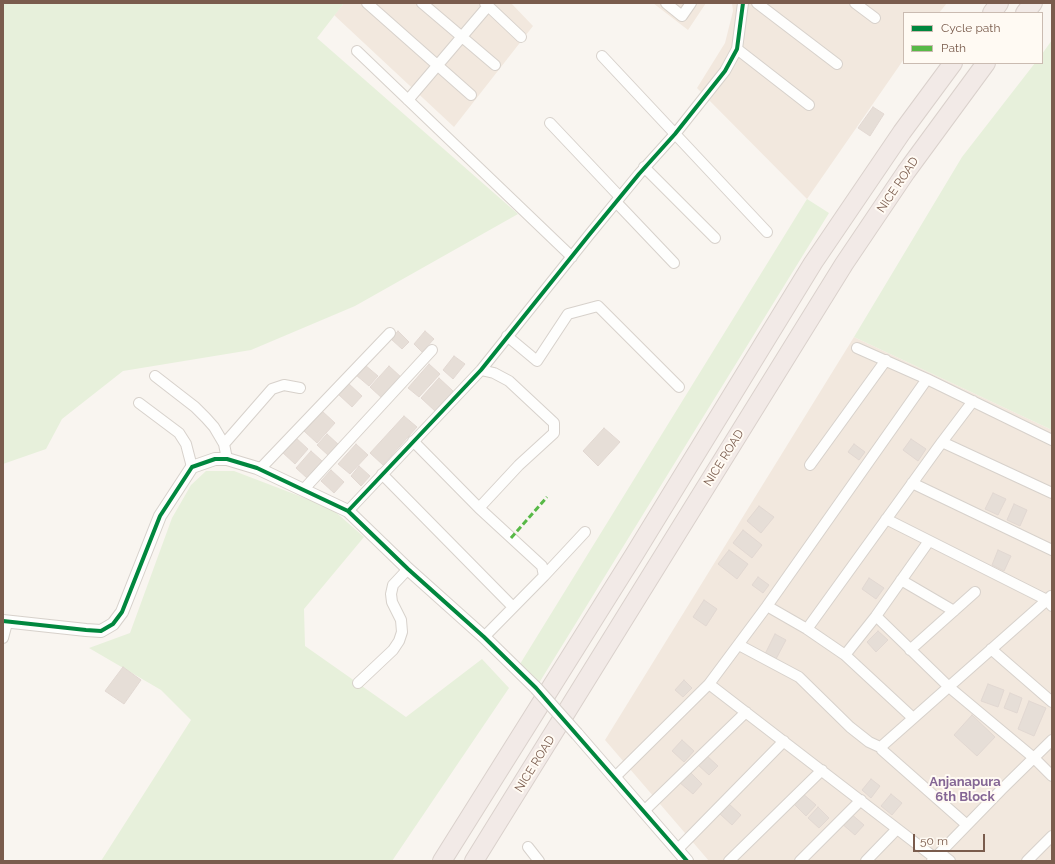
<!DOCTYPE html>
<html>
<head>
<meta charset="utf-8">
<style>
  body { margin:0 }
  #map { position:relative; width:1055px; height:864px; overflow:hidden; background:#f9f5f0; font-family:Raleway,sans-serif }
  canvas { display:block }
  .frame { position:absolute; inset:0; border:4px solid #7a5c4d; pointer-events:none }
  .legend { position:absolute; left:903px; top:12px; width:140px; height:52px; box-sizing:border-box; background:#fffaf3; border:1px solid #cabbb1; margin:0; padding:5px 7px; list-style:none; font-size:12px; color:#7a5c4d }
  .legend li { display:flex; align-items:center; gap:8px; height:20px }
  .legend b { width:20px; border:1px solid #cabbb1 }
  .scale { position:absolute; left:913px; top:834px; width:72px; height:18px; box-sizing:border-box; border:2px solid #7a5c4d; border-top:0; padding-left:5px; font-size:12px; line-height:14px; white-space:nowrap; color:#7a5c4d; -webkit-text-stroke:3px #fffaf3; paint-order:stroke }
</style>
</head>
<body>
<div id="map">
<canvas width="1055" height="864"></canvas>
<div class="frame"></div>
<ul class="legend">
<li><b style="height:5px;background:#00873e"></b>Cycle path</li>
<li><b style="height:5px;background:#58b947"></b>Path</li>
</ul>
<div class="scale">50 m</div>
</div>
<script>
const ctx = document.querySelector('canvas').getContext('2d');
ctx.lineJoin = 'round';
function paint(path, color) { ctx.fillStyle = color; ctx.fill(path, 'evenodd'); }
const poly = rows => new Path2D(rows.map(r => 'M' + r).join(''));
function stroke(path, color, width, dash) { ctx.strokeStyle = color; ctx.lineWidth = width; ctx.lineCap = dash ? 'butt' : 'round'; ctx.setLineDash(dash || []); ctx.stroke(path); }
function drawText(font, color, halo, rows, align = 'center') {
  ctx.font = font + ' Raleway,sans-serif'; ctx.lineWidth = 4; ctx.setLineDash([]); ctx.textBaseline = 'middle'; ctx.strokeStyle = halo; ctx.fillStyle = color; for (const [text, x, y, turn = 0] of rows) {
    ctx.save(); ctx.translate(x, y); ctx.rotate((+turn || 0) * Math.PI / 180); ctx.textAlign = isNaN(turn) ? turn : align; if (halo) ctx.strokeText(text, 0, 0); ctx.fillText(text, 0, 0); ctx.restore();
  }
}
paint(poly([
  [344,3,511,3,533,26,454,127,334,15],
  [653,3,706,3,688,30],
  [732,3,947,3,939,13,904,13,904,59,807,199,697,88,725,43,733,11],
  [854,337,1052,430,1052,861,709,861,605,740]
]), '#f2e8de');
paint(poly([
  [3,3,344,3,317,38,518,214,355,306,251,350,123,371,62,419,46,449,3,464],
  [1052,40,1052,430,854,337,962,157,1035,63,1042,63,1042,54],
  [807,199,829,213,539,683,520,664],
  [206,471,234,471,331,508,364,537,304,609,305,646,406,717,482,659,509,688,392,861,101,861,191,720,161,690,89,648,130,633,172,518,191,485]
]), '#e7f0db');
const building = poly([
  [873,107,884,114,870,136,858,128,873,107],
  [398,331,409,342,402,349,391,339,398,331],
  [425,331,434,339,422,352,414,344,425,331],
  [454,356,465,364,453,379,443,370,454,356],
  [429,364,440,374,419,397,408,388,429,364],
  [365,365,378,376,369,386,356,375,365,365],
  [389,366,402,378,383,399,370,387,389,366],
  [439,378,453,391,435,411,421,398,439,378],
  [348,383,362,396,352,407,338,394,348,383],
  [322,411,335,423,317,443,304,431,322,411],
  [404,416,417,427,383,465,370,453,404,416],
  [604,428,620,442,598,466,583,451,604,428],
  [327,434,339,445,329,456,317,445,327,434],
  [295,437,308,449,295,464,282,452,295,437],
  [911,439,926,449,918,461,903,450,911,439],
  [356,444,368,455,350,474,338,464,356,444],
  [854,444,865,452,859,460,848,452,854,444],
  [311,451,322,461,307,478,296,468,311,451],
  [359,466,370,476,361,486,351,476,359,466],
  [331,470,344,482,334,493,321,481,331,470],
  [993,493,1006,499,998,515,985,509,993,493],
  [1014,504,1027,510,1020,526,1007,520,1014,504],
  [759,506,774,517,761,533,747,521,759,506],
  [743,530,762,545,752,558,733,543,743,530],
  [729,550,748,564,737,579,718,564,729,550],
  [998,550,1011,556,1004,571,992,565,998,550],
  [758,577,769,585,763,593,752,585,758,577],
  [869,578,884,588,876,599,862,589,869,578],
  [704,600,717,609,706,626,693,617,704,600],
  [878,631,888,640,876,652,867,642,878,631],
  [775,634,786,640,776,659,765,654,775,634],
  [123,667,141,680,124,704,105,691,123,667],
  [684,680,692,688,683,697,675,690,684,680],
  [988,684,1004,690,998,707,981,701,988,684],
  [1010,693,1022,698,1017,713,1004,708,1010,693],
  [1029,701,1046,708,1034,736,1018,729,1029,701],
  [972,715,995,737,977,756,954,735,972,715],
  [682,740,694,751,684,762,672,751,682,740],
  [706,755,718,766,709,775,697,764,706,755],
  [689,771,702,784,693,794,679,782,689,771],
  [871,779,880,786,871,798,862,790,871,779],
  [802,793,816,805,806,816,793,803,802,793],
  [891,794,902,803,892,815,881,806,891,794],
  [729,804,741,815,732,825,720,814,729,804],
  [818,807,829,818,819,828,808,818,818,807],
  [850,813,864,825,855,835,841,823,850,813]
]);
paint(building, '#e6ded7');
stroke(building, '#e2d8d2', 1);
const minor = poly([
  [367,3,471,95],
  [422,3,495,65],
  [485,3,521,37],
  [666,3,682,16,691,3],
  [757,3,837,64],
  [855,3,875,18],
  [737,49,809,105],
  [357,51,572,257],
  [602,56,767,232],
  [408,100,488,6],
  [550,123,620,197],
  [644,167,715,238],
  [616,202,674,263],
  [507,336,537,361,568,314,598,306,679,387],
  [857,348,927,379],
  [481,370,494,373,509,381,554,423,554,433,519,465,479,508,542,566,544,576,484,637],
  [155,376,195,407,206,418,214,427,224,444,227,459],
  [973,401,942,442,1052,493],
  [139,403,179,433,186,444,192,467],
  [413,441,479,508],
  [224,444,272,389,284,385,300,388],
  [810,465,886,360],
  [260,469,390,333],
  [382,474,513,607],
  [912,483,1052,550],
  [304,489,432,350],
  [348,511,481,370,589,235,639,174,675,134,725,71,737,49,743,3],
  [886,519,1047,600,1051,596],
  [544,576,585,532],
  [901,580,954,611],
  [767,606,807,629,942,442],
  [876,616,949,687,1034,758,1052,776],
  [807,629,845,655,876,616,929,541],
  [3,638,7,623],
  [739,645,799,677,850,727,869,742,882,748],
  [991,649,1052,702],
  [910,650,975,592],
  [845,655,913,718],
  [358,683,393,650,399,641,402,632,401,620,392,602,391,594,393,585,408,569],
  [709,684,935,858],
  [615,777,709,684,767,606,927,379,1052,440],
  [644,811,746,712],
  [967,825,882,750,883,745,1047,600,1052,606],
  [528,847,539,861],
  [677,850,784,741],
  [940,853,950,861],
  [729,861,822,770],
  [800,861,861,800],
  [866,861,897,829],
  [932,861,1001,790,1052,740],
  [1027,861,1052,836]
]);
const tertiary = poly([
  [3,621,86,630,101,631,113,624,122,612,160,516,192,467,215,459,227,459,257,468,348,511,408,569,484,637,536,688],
  [577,734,687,861]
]);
const motorway = poly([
  [992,13,999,3],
  [1025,13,1033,3],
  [442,861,634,555,813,263,902,132,953,63],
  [474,861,844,264,906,172,986,63]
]);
stroke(minor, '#d7d1cb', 12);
stroke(tertiary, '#d7d1cb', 14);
stroke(motorway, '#dad1cc', 20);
stroke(minor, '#fefefd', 10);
stroke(tertiary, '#fefefd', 12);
stroke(motorway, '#f2eae7', 18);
const tertiaryBridge = poly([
  [536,688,577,734]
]);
stroke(tertiaryBridge, '#d7d1cb', 14, []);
stroke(tertiaryBridge, '#fefefd', 12);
stroke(poly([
  [511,538,547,497]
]), '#58b947', 3, [6, 3]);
stroke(poly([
  [348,511,481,370,589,235,639,174,675,134,725,71,737,49,743,3],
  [3,621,86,630,101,631,113,624,122,612,160,516,192,467,215,459,227,459,257,468,348,511,408,569,484,637,536,688,687,861]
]), '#00873e', 4);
drawText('12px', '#7a5c4d', '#fffaf3', [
  ["NICE ROAD",898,185,-56],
  ["NICE ROAD",724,458,-58],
  ["NICE ROAD",535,764,-58]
]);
drawText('bold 13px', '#846695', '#fffaf3', [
  ["Anjanapura",965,782],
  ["6th Block",965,797]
]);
</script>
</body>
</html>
